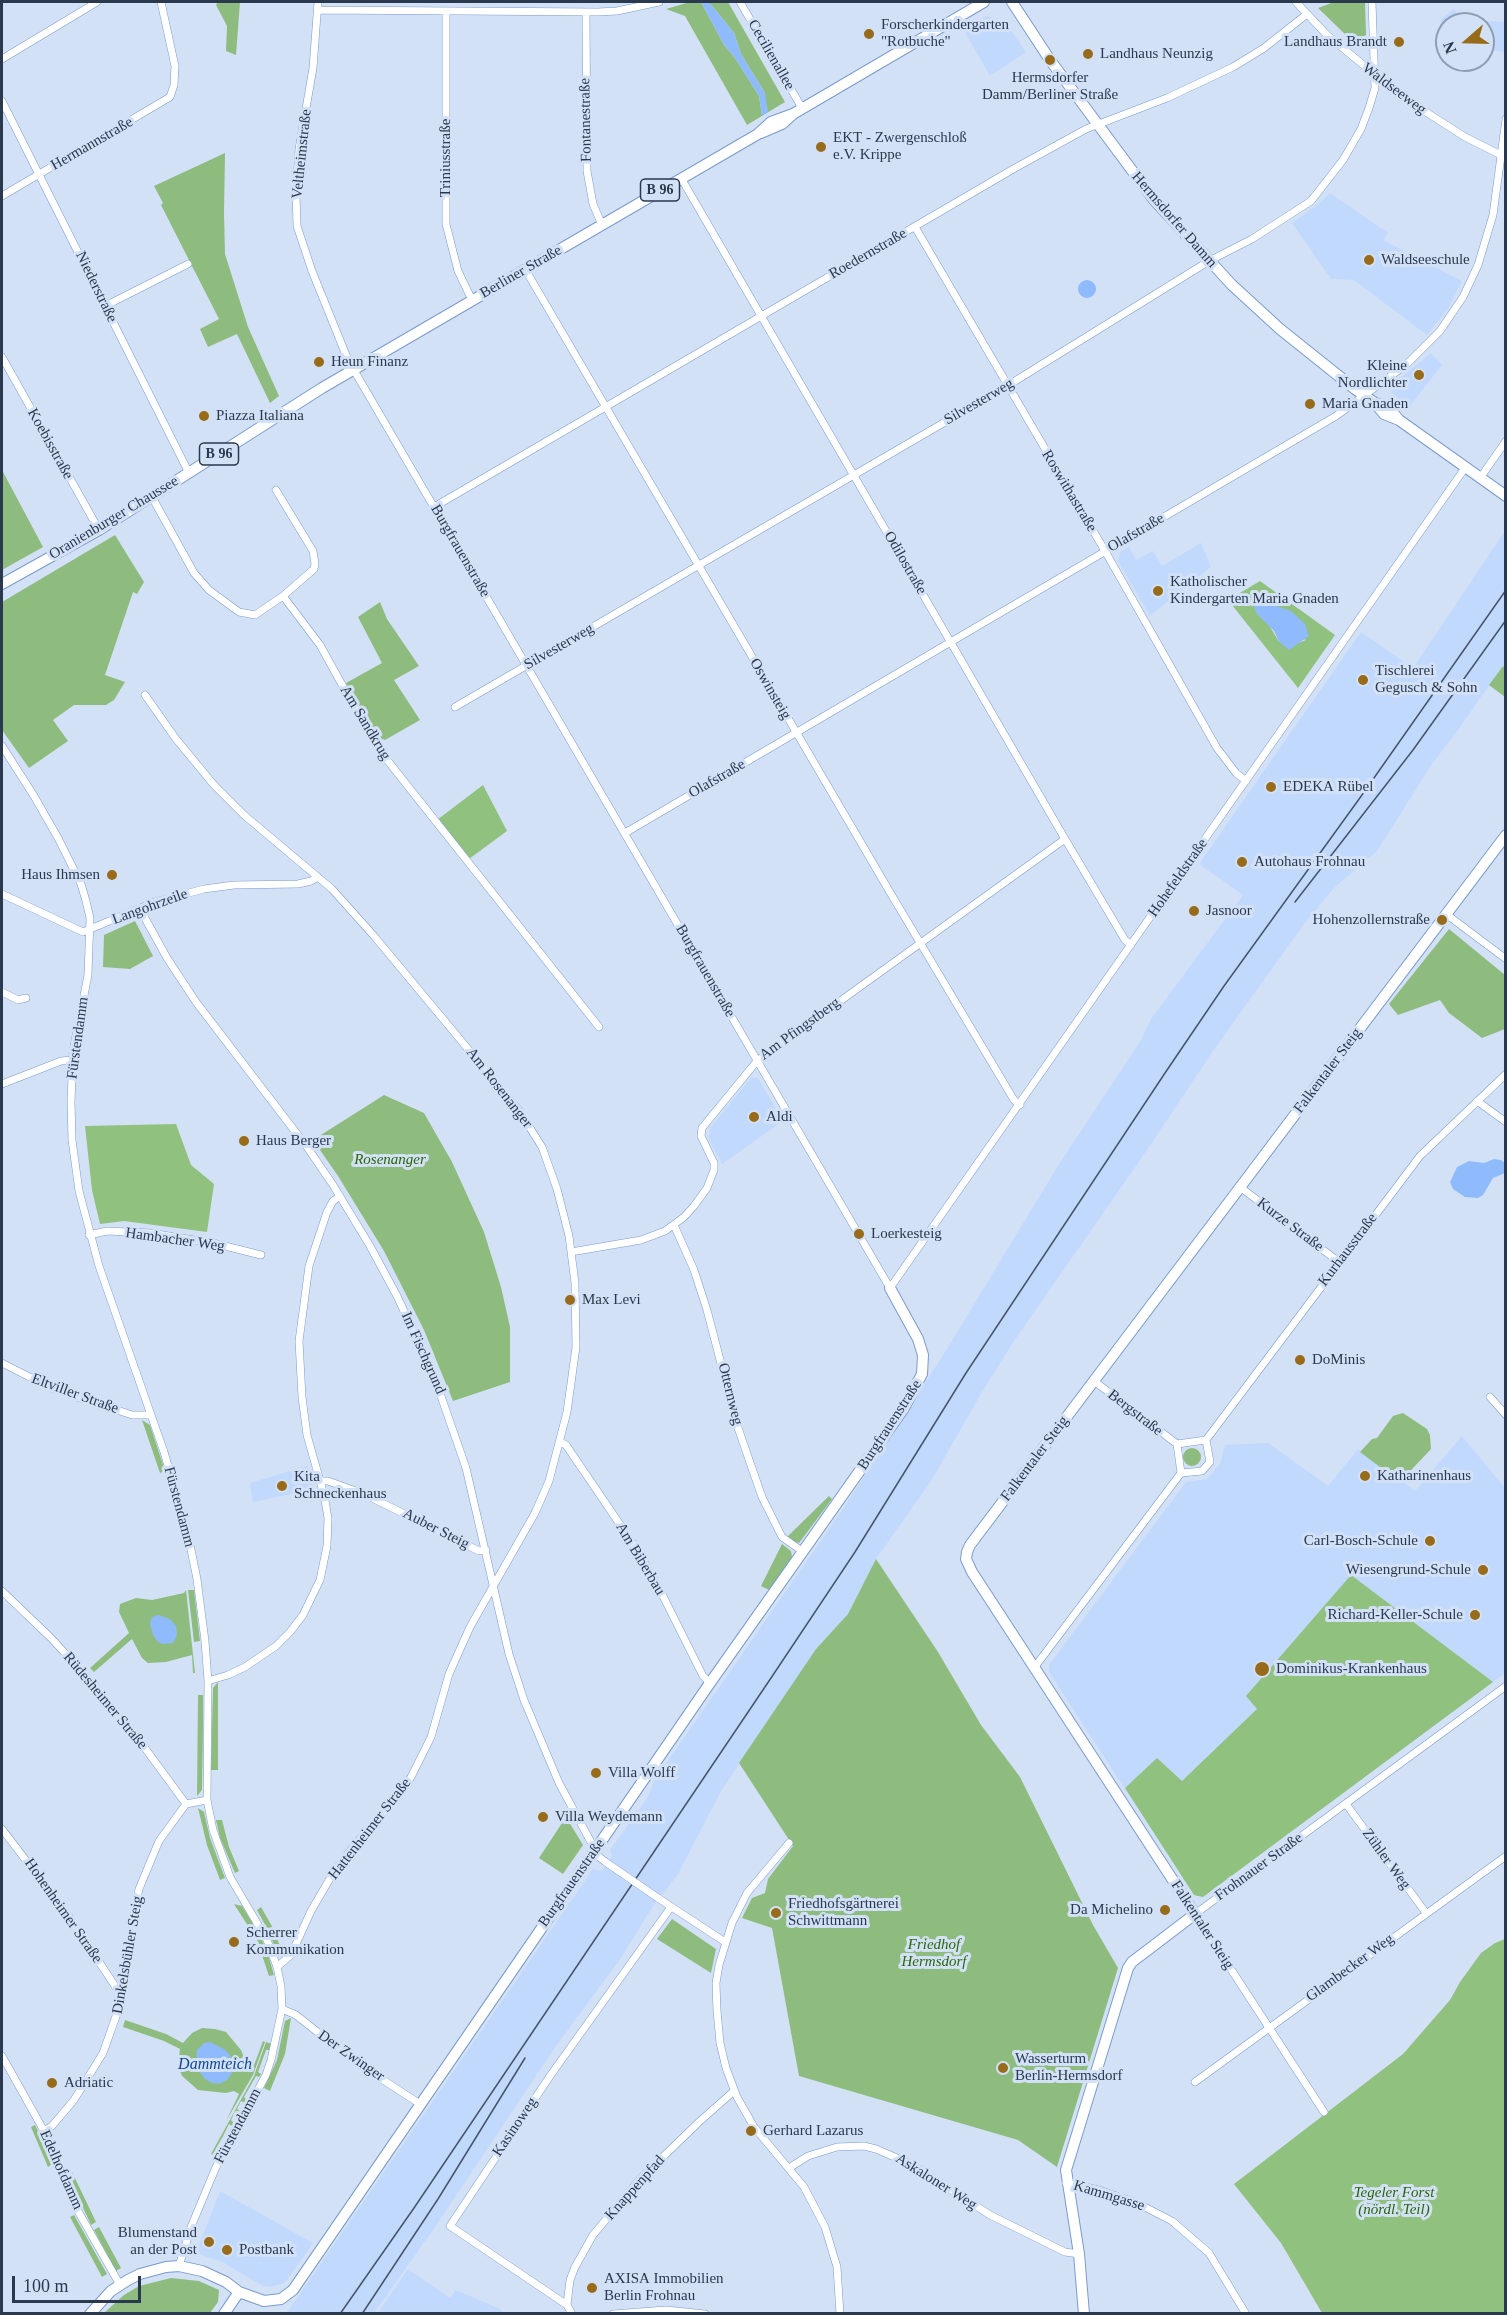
<!DOCTYPE html>
<html>
<head>
<meta charset="utf-8">
<style>
  body { margin:0 }
  #map { position:relative; width:1507px; height:2315px; overflow:hidden; background:#d3e1f7; font-family:"Times New Roman",serif }
  canvas { display:block }
  .frame { position:absolute; inset:0; border:3px solid #2b394e; pointer-events:none }
  .north { position:absolute; left:1435px; top:12px; width:60px; height:60px; box-sizing:border-box; background:#d3e1f7; border:2px solid #909eb3; border-radius:50%; rotate:250deg; font-size:16px; font-weight:700; line-height:24px; text-align:center; color:#2b394e }
  .north::after { content:''; display:block; margin:auto; width:21px; height:27px; background:#976b19; clip-path:polygon(50% 0,100% 100%,50% 72%,0 100%) }
  .scale { position:absolute; left:12px; top:2276px; width:129px; height:27px; box-sizing:border-box; border:3px solid #2b394e; border-top:0; padding-left:8px; font-size:18px; line-height:21px; white-space:nowrap; color:#2b394e; -webkit-text-stroke:4px #d3e1f7; paint-order:stroke }
</style>
</head>
<body>
<div id="map">
<canvas width="1507" height="2315"></canvas>
<div class="frame"></div>
<div class="north">N</div>
<div class="scale">100 m</div>
</div>
<script>
const ctx = document.querySelector('canvas').getContext('2d');
ctx.lineJoin = 'round';
function paint(path, color) { ctx.fillStyle = color; ctx.fill(path, 'evenodd'); }
const poly = rows => new Path2D(rows.map(r => 'M' + r).join(''));
function stroke(path, color, width, dash) { ctx.strokeStyle = color; ctx.lineWidth = width; ctx.lineCap = dash ? 'butt' : 'round'; ctx.setLineDash(dash || []); ctx.stroke(path); }
function drawText(font, color, halo, rows, align = 'center') {
  ctx.font = font + ' "Times New Roman",serif'; ctx.lineWidth = 6; ctx.setLineDash([]); ctx.textBaseline = 'middle'; ctx.strokeStyle = halo; ctx.fillStyle = color; for (const [text, x, y, turn = 0] of rows) {
    ctx.save(); ctx.translate(x, y); ctx.rotate((+turn || 0) * Math.PI / 180); ctx.textAlign = isNaN(turn) ? turn : align; if (halo) ctx.strokeText(text, 0, 0); ctx.fillText(text, 0, 0); ctx.restore();
  }
}
paint(poly([
  [1454,9,1462,19,1505,22,1505,52,1483,50,1483,24,1447,24,1447,31,1440,20],
  [986,16,1004,20,1026,52,990,76,963,29],
  [1330,193,1388,233,1383,240,1462,281,1449,307,1427,335,1354,280,1331,279,1292,223,1317,205],
  [1431,353,1442,365,1409,407,1391,392,1392,385],
  [1505,531,1505,669,1502,667,1455,734,1432,764,1377,851,1334,888,1304,924,1213,1051,1145,1153,1012,1344,979,1397,931,1481,876,1559,848,1614,816,1649,720,1793,678,1874,666,1890,667,1893,664,1891,653,1906,621,1958,556,2046,435,2227,374,2313,286,2314,593,1869,602,1871,612,1856,610,1850,646,1800,656,1778,845,1506,947,1349,1056,1169,1141,1040,1151,1019,1243,895,1199,864,1361,632,1413,668],
  [1201,543,1211,567,1150,616,1118,561,1120,552,1129,547,1136,560,1153,551,1162,566],
  [751,1078,758,1078,783,1121,722,1164,709,1139,710,1128],
  [1462,1436,1505,1488,1505,1673,1203,1897,1194,1895,1049,1672,1049,1665,1186,1482,1207,1479,1220,1464,1225,1445,1268,1443,1328,1486,1358,1449,1415,1491],
  [307,1466,314,1489,253,1502,250,1483],
  [220,2191,313,2243,287,2280,282,2284,270,2287,263,2286,222,2262,196,2253],
  [408,2269,450,2298,456,2290,500,2309,504,2313,378,2313]
]), '#c1d9fd');
paint(poly([
  [218,2,240,2,236,55,226,51,227,26,216,5],
  [690,2,701,2,724,45,735,58,759,96,762,115,765,93,741,54,734,33,709,2,728,2,785,102,747,125,685,16,666,9],
  [1334,2,1365,2,1366,35,1353,42,1318,8],
  [225,153,224,213,225,254,248,327,279,396,270,403,237,334,208,347,200,329,219,319,161,205,163,203,154,186],
  [2,470,43,547,2,570],
  [115,535,144,582,137,594,133,592,105,675,125,682,114,700,106,705,74,705,53,720,68,741,29,768,2,730,2,602],
  [380,602,387,619,419,666,394,680,420,720,385,740,377,737,346,683,382,663,358,617],
  [1503,666,1505,669,1505,697,1489,685],
  [135,921,153,956,130,969,103,967,104,935],
  [1449,929,1505,975,1505,1029,1482,1038,1449,1013,1440,1000,1398,1015,1389,1004],
  [384,1095,424,1113,452,1162,484,1232,501,1287,510,1327,510,1382,453,1401,424,1330,384,1251,338,1176,313,1140],
  [1403,1413,1427,1429,1430,1435,1431,1449,1400,1482,1360,1452,1372,1439,1377,1438,1393,1416],
  [142,1420,150,1425,165,1471,160,1473],
  '1183 1457a9 9 0 1 1 18 0a9 9 0 1 1-18 0Z',
  [829,1496,832,1499,799,1543,795,1542,787,1537],
  [782,1544,791,1551,792,1557,770,1590,767,1589,761,1586],
  [876,1559,938,1652,981,1725,1020,1777,1093,1925,1118,1968,1057,2167,1018,2140,799,2076,772,1928,742,1918,752,1898,765,1893,768,1879,793,1846,739,1763,816,1649,848,1614],
  [186,1590,195,1673,193,1673,192,1655,166,1662,148,1663,142,1658,132,1639,94,1672,90,1668,129,1633,119,1612,120,1604,136,1598,152,1600,184,1593],
  [188,1590,194,1590,200,1641,194,1642],
  [218,1682,218,1770,211,1770,213,1688],
  [198,1695,203,1695,203,1726,202,1790,197,1796],
  [198,1808,204,1812,210,1838,225,1878,220,1880,207,1845],
  [566,1817,583,1845,563,1874,539,1858],
  [222,1820,229,1847,239,1871,235,1873,220,1838,216,1820],
  [234,1904,242,1906,258,1932,267,1951,274,1975,269,1976,257,1940],
  [261,1907,273,1928,284,1957,278,1955,269,1932,257,1910],
  [672,1919,716,1949,711,1973,657,1939],
  [291,2018,285,2054,270,2091,264,2088,277,2060,285,2021],
  [125,2020,166,2034,183,2043,192,2033,202,2028,215,2029,226,2032,241,2050,247,2065,253,2068,263,2041,265,2042,253,2075,226,2121,239,2094,234,2091,226,2093,198,2090,182,2076,178,2066,180,2049,164,2041,123,2027],
  [266,2042,272,2044,269,2050,266,2050,258,2072,261,2074,259,2077,256,2076,244,2097,247,2100,245,2103,241,2101,237,2109,240,2111,238,2115,234,2114,231,2120,234,2123,232,2126,229,2124,222,2138,215,2150,218,2152,216,2156,211,2154,254,2076],
  [35,2125,53,2163,48,2167,31,2127],
  [72,2172,96,2222,91,2225,68,2175],
  [74,2215,107,2274,102,2277,70,2217],
  [99,2227,121,2268,116,2271,94,2230],
  [171,2278,199,2281,219,2290,218,2302,210,2313,104,2313,124,2295,139,2286]
]), '#8ebc7e');
paint(poly([
  [1260,581,1335,635,1298,688,1228,600],
  [1269,625,1306,640,1298,643,1279,642],
  [483,785,507,831,469,859,437,820],
  [176,1124,191,1165,214,1184,207,1232,124,1221,100,1224,92,1190,85,1126],
  [1351,1575,1493,1682,1203,1897,1194,1895,1125,1788,1157,1758,1182,1781,1257,1709,1246,1696],
  [1505,1939,1505,2313,1322,2313,1281,2243,1234,2184,1403,2054,1450,2000,1460,1982,1481,1953,1495,1943]
]), '#90c17f');
paint(poly([
  [701,2,709,2,734,33,741,54,765,93,768,112,762,116,759,96,735,58,724,45],
  '1078 289a9 9 0 1 1 18 0a9 9 0 1 1-18 0Z',
  [1253,604,1276,606,1291,611,1305,624,1309,636,1289,650,1279,642,1274,631,1257,614],
  [1494,1159,1501,1160,1505,1163,1505,1173,1493,1178,1483,1195,1478,1198,1465,1197,1453,1189,1450,1182,1457,1167,1469,1161,1484,1163],
  [158,1615,170,1619,176,1626,177,1635,173,1643,163,1644,158,1642,153,1635,150,1624,152,1617],
  [210,2042,224,2049,230,2055,233,2064,232,2073,227,2080,219,2084,212,2083,205,2079,198,2070,196,2063,197,2050,204,2043]
]), '#8fbbfc');
const street = poly([
  [318,2,313,68,299,149,296,193,297,226,312,271,348,360,890,1288,1465,468],
  [740,2,802,108],
  [1296,2,1327,35,1401,96,1465,137,1503,156],
  [318,10,598,12,617,11,659,2],
  [446,11,446,224,458,271,472,300],
  [586,12,587,171,593,204,602,225],
  [2,59,97,2],
  [2,101,189,473],
  [681,178,1065,839,1125,940,1131,945],
  [2,196,170,97,174,85,175,66,161,2],
  [915,227,1105,551,1217,748,1236,773,1246,781],
  [525,269,891,894,1014,1100,1020,1105],
  [105,306,188,264],
  [2,357,99,530],
  [1480,478,1506,441],
  [152,497,194,573,209,590,239,612,255,615,283,596,314,569,315,564,313,551,276,490],
  [434,507,1015,168,1086,129,1167,98,1233,67,1264,48,1307,14],
  [283,596,320,645,376,746,599,1027],
  [145,695,176,739,214,785,244,815,332,889,374,936,518,1109,542,1147,557,1189,569,1236,575,1283,576,1347,567,1412,549,1481,535,1513,470,1627,449,1674,431,1737,411,1777,399,1796,356,1843,332,1875,311,1911,291,1955,277,1967],
  [455,707,1007,386,1209,261,1252,239,1311,201,1343,160,1361,129,1369,108,1375,88,1372,2],
  [2,746,34,796,58,838,81,884,86,901,90,918,88,975,73,1051,71,1102,72,1140,79,1191,99,1266,164,1452,187,1530,197,1579,205,1641,208,1681,207,1800,213,1830,230,1877,267,1940,277,1967,281,1986,282,2009,271,2060,266,2075,216,2167,191,2227,179,2266],
  [625,833,1336,416,1407,364,1440,331,1463,297,1478,265,1493,215,1506,119],
  [2,894,83,932,155,902,204,889,234,885,298,884,311,881,318,877],
  [140,909,167,958,196,1002,307,1147,333,1185,370,1246,397,1296,434,1376,466,1468,509,1654,524,1700,559,1783,599,1857,607,1863],
  [1446,914,1506,959],
  [2,992,18,1000,26,998],
  [2,1084,61,1061,73,1060],
  [1477,1101,1506,1122],
  [1240,1187,1339,1262],
  [674,1225,694,1270,707,1310,737,1425,762,1497,782,1537,802,1551],
  [89,1235,107,1231,150,1233,213,1243,261,1255],
  [571,1252,641,1240,665,1231,684,1217,694,1206,707,1188,714,1170,714,1163,701,1136,702,1128,757,1061,1065,839],
  [2,1363,53,1389,132,1415,151,1415],
  [1094,1381,1177,1444],
  [1490,1397,1506,1415],
  [560,1442,566,1445,638,1551,660,1590,703,1676,710,1683],
  [1177,1444,1206,1440,1420,1156,1506,1074],
  [1181,1473,1202,1471,1210,1462,1206,1440],
  [320,1481,328,1481,364,1494,479,1551,486,1550],
  [2,1591,51,1638,86,1676,139,1740,186,1804],
  [1034,1668,1181,1473,1177,1444],
  [208,1681,228,1675,245,1667,276,1646,290,1632,303,1615,320,1580,327,1546,328,1518,324,1495,307,1435,302,1397,299,1341,309,1266,327,1212,333,1201,340,1196],
  [186,1804,207,1800],
  [1346,1804,1426,1913],
  [2,1829,70,1918,117,1989,123,1992],
  [789,1843,747,1893,732,1923,719,1965,716,1983,717,2011,720,2043,726,2068,737,2097,754,2127,804,2187,825,2227,837,2267,840,2314],
  [658,1898,725,1942],
  [282,2009,296,2015,354,2061,420,2104],
  [2,2056,44,2131,78,2211,120,2285],
  [1195,2082,1506,1856],
  [1324,2112,1195,1914,1506,1686],
  [44,2131,52,2126,74,2100,103,2053,120,2005,126,1979,134,1912,139,1889,159,1841,186,1804],
  [789,2168,808,2156,837,2147,864,2146,876,2149,913,2165,990,2215,1065,2252,1079,2254],
  [1066,2183,1099,2190,1137,2203,1172,2221,1209,2253,1246,2314],
  [567,2305,570,2280,575,2267,593,2235,639,2180,699,2122,734,2091],
  [572,2314,567,2305,450,2226,550,2076,671,1907],
  [613,2314,666,2310,705,2314]
]);
const secondary = poly([
  [1012,2,1050,60,1154,200,1232,285,1280,329,1355,389,1375,403,1389,408,1399,420,1506,496],
  [1375,403,1384,414,1399,420],
  [90,2314,111,2291,128,2280,140,2274,166,2267,179,2266,202,2271,226,2282,239,2292,264,2301,281,2299,293,2290,710,1683,904,1408,922,1374,923,1355,918,1339,890,1288],
  [224,2314,239,2292],
  [1084,2314,1079,2254,1066,2170,1128,1968,1132,1962,1195,1914,972,1572,966,1559,967,1552,970,1545,1506,835]
]);
const primary = poly([
  [761,133,782,124,793,114,984,2],
  [2,584,99,530,322,388,758,134,771,122,793,114]
]);
stroke(street, '#799bcd', 8);
stroke(secondary, '#799bcd', 12);
stroke(primary, '#799bcd', 12);
stroke(street, '#fff', 7);
stroke(secondary, '#fff', 10);
stroke(primary, '#fff', 10);
stroke(poly([
  [1295,902,1413,750,1506,620],
  [340,2314,414,2208,771,1678,855,1552,966,1373,1165,1073,1224,986,1362,795,1506,590],
  [362,2314,438,2199,525,2058]
]), '#465469', 1.5);
const streetBridge = poly([
  [607,1863,658,1898]
]);
stroke(streetBridge, '#799bcd', 8, []);
stroke(streetBridge, '#fff', 7);
for (const [x, y, r, color] of [
  [869,34,6,"#976b19"],
  [1399,42,6,"#976b19"],
  [1088,54,6,"#976b19"],
  [1050,60,6,"#976b19"],
  [821,147,6,"#976b19"],
  [1369,260,6,"#976b19"],
  [319,362,6,"#976b19"],
  [1419,375,6,"#976b19"],
  [1310,404,6,"#976b19"],
  [204,416,6,"#976b19"],
  [1158,591,6,"#976b19"],
  [1363,680,6,"#976b19"],
  [1271,787,6,"#976b19"],
  [1242,862,6,"#976b19"],
  [112,875,6,"#976b19"],
  [1194,911,6,"#976b19"],
  [1442,920,6,"#976b19"],
  [754,1117,6,"#976b19"],
  [244,1141,6,"#976b19"],
  [859,1234,6,"#976b19"],
  [570,1300,6,"#976b19"],
  [1300,1360,6,"#976b19"],
  [1365,1476,6,"#976b19"],
  [282,1486,6,"#976b19"],
  [1430,1541,6,"#976b19"],
  [1483,1570,6,"#976b19"],
  [1475,1615,6,"#976b19"],
  [1262,1669,8,"#976b19"],
  [596,1773,6,"#976b19"],
  [543,1817,6,"#976b19"],
  [1165,1910,6,"#976b19"],
  [776,1913,6,"#976b19"],
  [234,1942,6,"#976b19"],
  [1003,2068,6,"#976b19"],
  [52,2083,6,"#976b19"],
  [751,2131,6,"#976b19"],
  [209,2242,6,"#976b19"],
  [227,2250,6,"#976b19"],
  [592,2288,6,"#976b19"]
]) { const dot = new Path2D(); dot.arc(x, y, r, 0, 2 * Math.PI); ctx.fillStyle = color; ctx.fill(dot); stroke(dot, '#d3e1f7', 2); }
for (const [x, y, w] of [
  [660,190,39],
  [219,454,39]
]) { const box = new Path2D(); box.roundRect(x - w / 2, y - 11, w, 22, 4.5); ctx.fillStyle = '#d3e1f7'; ctx.fill(box); stroke(box, '#2b394e', 1.5); }
drawText('bold 14px', '#2b394e', null, [
  ["B 96",660,190],
  ["B 96",219,454]
]);
drawText('15px', '#2b394e', '#d3e1f7', [
  ["Forscherkindergarten",881,25],
  ["\"Rotbuche\"",881,42],
  ["Landhaus Brandt",1387,42,"right"],
  ["Landhaus Neunzig",1100,54],
  ["Hermsdorfer",1050,78,"center"],
  ["Damm/Berliner Straße",1050,95,"center"],
  ["EKT - Zwergenschloß",833,138],
  ["e.V. Krippe",833,155],
  ["Waldseeschule",1381,260],
  ["Heun Finanz",331,362],
  ["Kleine",1407,366,"right"],
  ["Nordlichter",1407,383,"right"],
  ["Maria Gnaden",1322,404],
  ["Piazza Italiana",216,416],
  ["Katholischer",1170,582],
  ["Kindergarten Maria Gnaden",1170,599],
  ["Tischlerei",1375,671],
  ["Gegusch & Sohn",1375,688],
  ["EDEKA Rübel",1283,787],
  ["Autohaus Frohnau",1254,862],
  ["Haus Ihmsen",100,875,"right"],
  ["Jasnoor",1206,911],
  ["Hohenzollernstraße",1430,920,"right"],
  ["Aldi",766,1117],
  ["Haus Berger",256,1141],
  ["Loerkesteig",871,1234],
  ["Max Levi",582,1300],
  ["DoMinis",1312,1360],
  ["Katharinenhaus",1377,1476],
  ["Kita",294,1477],
  ["Schneckenhaus",294,1494],
  ["Carl-Bosch-Schule",1418,1541,"right"],
  ["Wiesengrund-Schule",1471,1570,"right"],
  ["Richard-Keller-Schule",1463,1615,"right"],
  ["Dominikus-Krankenhaus",1276,1669],
  ["Villa Wolff",608,1773],
  ["Villa Weydemann",555,1817],
  ["Friedhofsgärtnerei",788,1904],
  ["Schwittmann",788,1921],
  ["Da Michelino",1153,1910,"right"],
  ["Scherrer",246,1933],
  ["Kommunikation",246,1950],
  ["Wasserturm",1015,2059],
  ["Berlin-Hermsdorf",1015,2076],
  ["Adriatic",64,2083],
  ["Gerhard Lazarus",763,2131],
  ["Blumenstand",197,2233,"right"],
  ["an der Post",197,2250,"right"],
  ["Postbank",239,2250],
  ["AXISA Immobilien",604,2279],
  ["Berlin Frohnau",604,2296]
], 'left');
drawText('15px', '#2b394e', '#d3e1f7', [
  ["Cecilienallee",771,55,60],
  ["Waldseeweg",1394,89,37],
  ["Fontanestraße",586,120,-91],
  ["Hermannstraße",92,144,-30],
  ["Veltheimstraße",302,154,-84],
  ["Triniusstraße",446,158,-90],
  ["Hermsdorfer Damm",1174,220,49],
  ["Roedernstraße",868,254,-30],
  ["Berliner Straße",521,272,-30],
  ["Niederstraße",96,287,64],
  ["Silvesterweg",979,402,-30],
  ["Koebisstraße",50,444,61],
  ["Roswithastraße",1069,491,59],
  ["Oranienburger Chaussee",114,518,-31],
  ["Olafstraße",1136,533,-30],
  ["Burgfrauenstraße",460,551,60],
  ["Odilostraße",905,563,60],
  ["Silvesterweg",559,647,-30],
  ["Oswinsteig",770,689,60],
  ["Am Sandkrug",365,723,59],
  ["Olafstraße",717,779,-30],
  ["Hohefeldstraße",1178,878,-55],
  ["Langohrzeile",150,907,-20],
  ["Burgfrauenstraße",705,971,60],
  ["Am Pfingstberg",800,1029,-36],
  ["Fürstendamm",78,1038,-82],
  ["Falkentaler Steig",1328,1071,-53],
  ["Am Rosenanger",499,1088,52],
  ["Kurze Straße",1290,1225,37],
  ["Hambacher Weg",175,1240,8],
  ["Kurhausstraße",1348,1250,-53],
  ["Im Fischgrund",423,1353,66],
  ["Eltviller Straße",75,1394,20],
  ["Otternweg",730,1394,76],
  ["Bergstraße",1135,1413,38],
  ["Burgfrauenstraße",890,1425,-57],
  ["Falkentaler Steig",1035,1459,-53],
  ["Fürstendamm",179,1507,75],
  ["Auber Steig",436,1529,27],
  ["Am Biberbau",640,1559,59],
  ["Rüdesheimer Straße",105,1701,50],
  ["Hattenheimer Straße",370,1829,-52],
  ["Zühler Weg",1386,1859,54],
  ["Frohnauer Straße",1259,1867,-36],
  ["Burgfrauenstraße",572,1883,-55],
  ["Hohenheimer Straße",63,1911,55],
  ["Falkentaler Steig",1202,1925,57],
  ["Dinkelsbühler Steig",128,1955,-80],
  ["Glambecker Weg",1350,1968,-36],
  ["Der Zwinger",351,2056,35],
  ["Fürstendamm",238,2126,-62],
  ["Kasinoweg",515,2127,-56],
  ["Edelhofdamm",61,2170,66],
  ["Askaloner Weg",936,2182,32],
  ["Knappenpfad",635,2188,-48],
  ["Kammgasse",1109,2196,17]
]);
drawText('italic 15px', '#296606', '#d3e1f7', [
  ["Rosenanger",390,1160],
  ["Friedhof",934,1945],
  ["Hermsdorf",934,1962],
  ["Tegeler Forst",1394,2193],
  ["(nördl. Teil)",1394,2210]
]);
drawText('italic 16px', '#104791', '#d3e1f7', [
  ["Dammteich",215,2065]
]);
</script>
</body>
</html>
